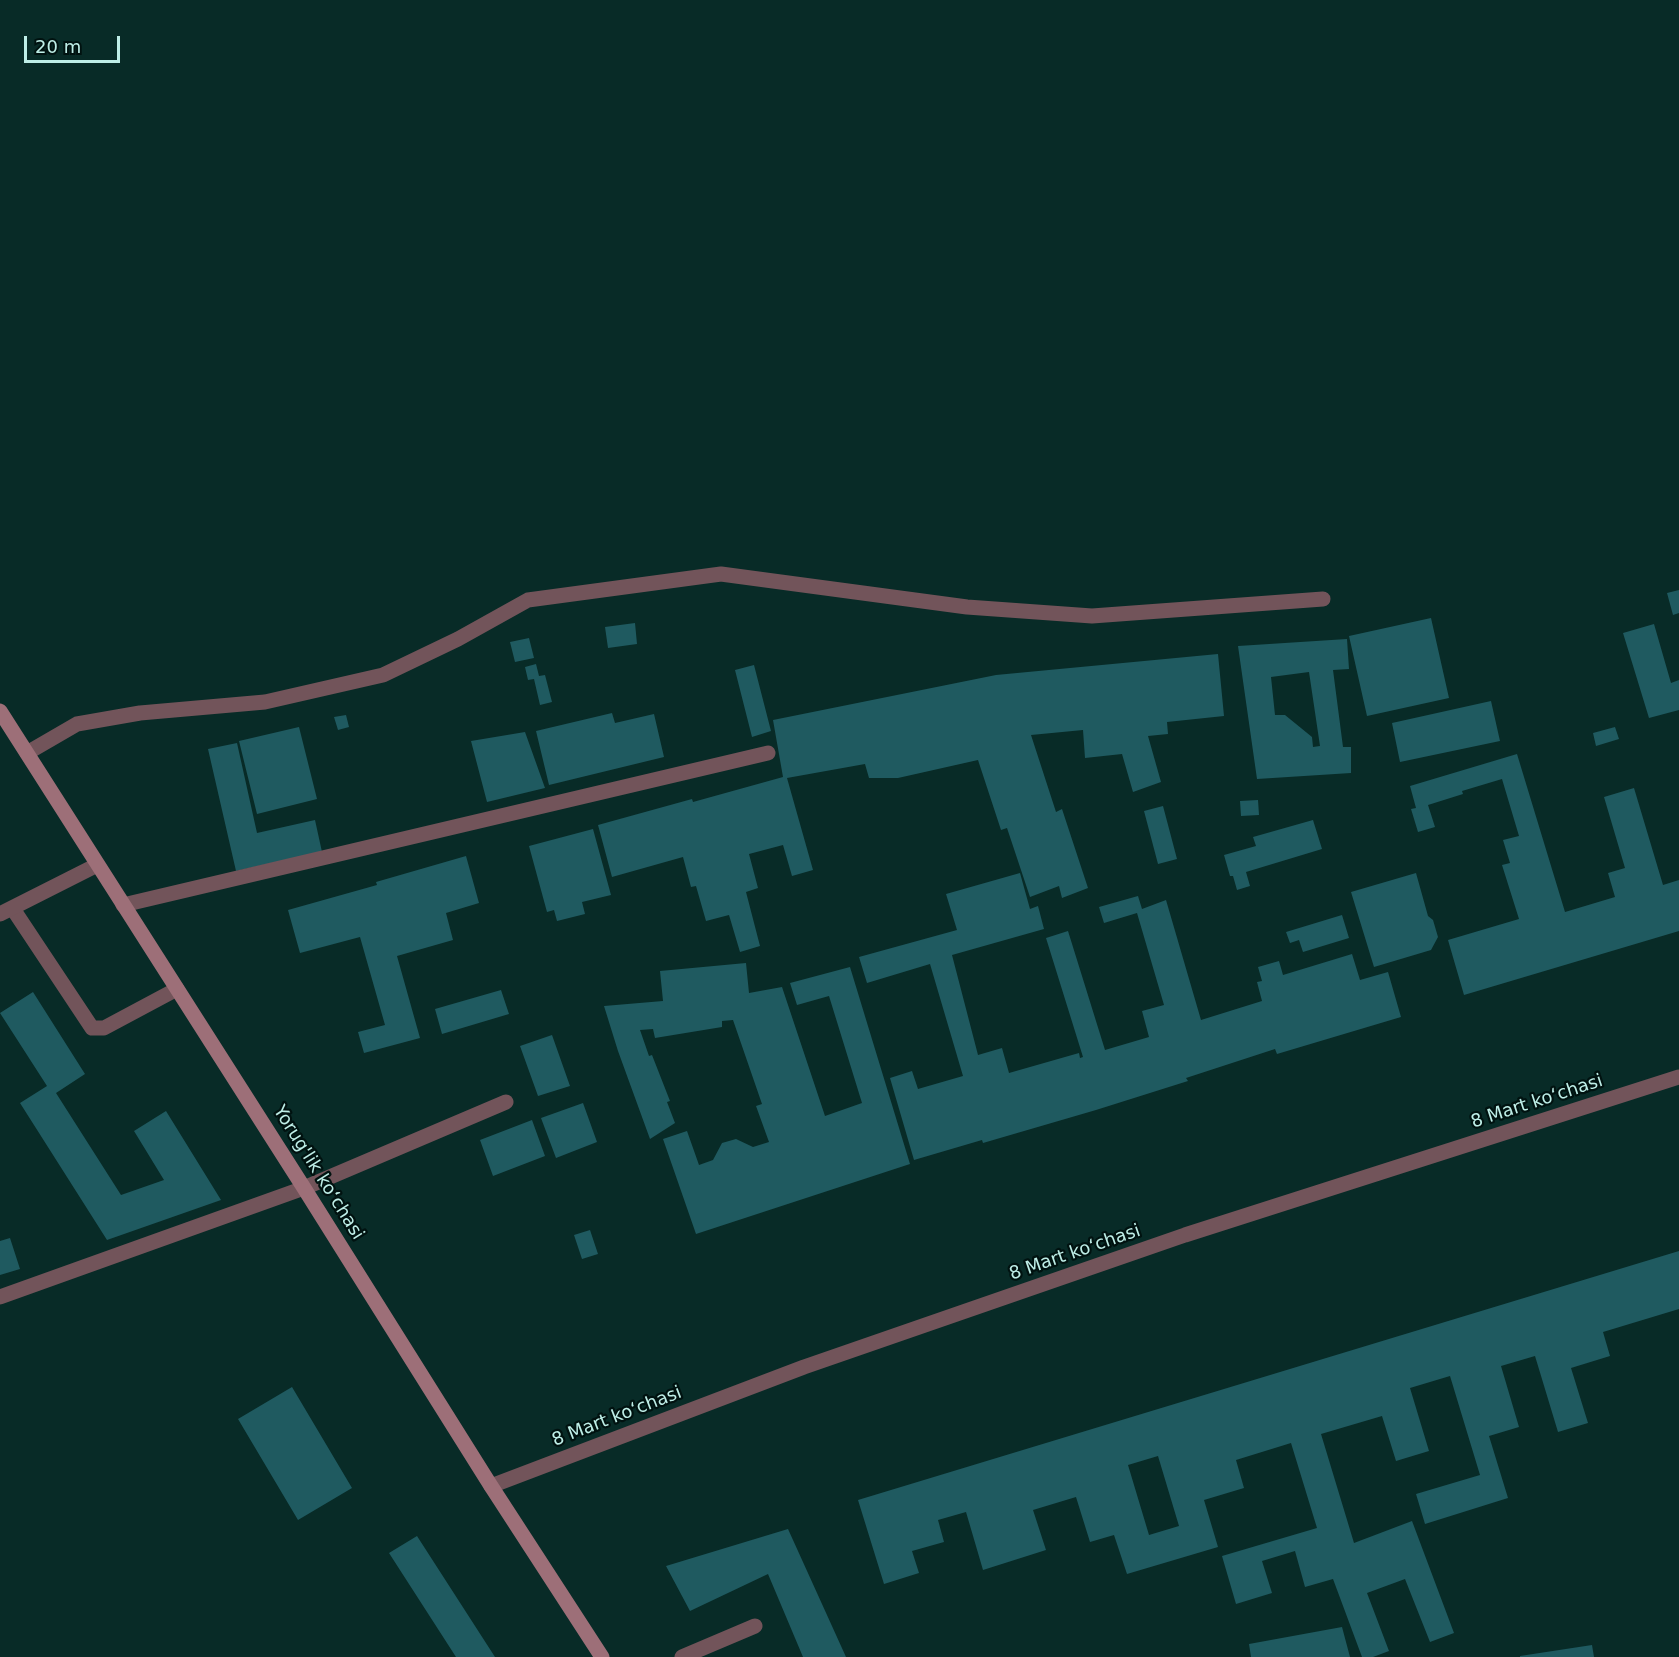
<!DOCTYPE html>
<html>
<head>
<meta charset="utf-8">
<style>
  body { margin:0 }
  #map { position:relative; width:1679px; height:1657px; overflow:hidden; background:#082b27; font-family:"DejaVu Sans",sans-serif }
  canvas { display:block }
  .scale { position:absolute; left:24px; top:36px; width:96px; height:27px; box-sizing:border-box; border:3px solid #beeee7; border-top:0; padding-left:8px; font-size:18px; line-height:21px; white-space:nowrap; color:#beeee7; -webkit-text-stroke:4px #001210; paint-order:stroke }
</style>
</head>
<body>
<div id="map">
<canvas width="1679" height="1657"></canvas>
<div class="scale">20 m</div>
</div>
<script>
const ctx = document.querySelector('canvas').getContext('2d');
ctx.lineJoin = 'round';
function paint(path, color) { ctx.fillStyle = color; ctx.fill(path, 'evenodd'); }
const poly = rows => new Path2D(rows.map(r => 'M' + r).join(''));
function stroke(path, color, width, dash) { ctx.strokeStyle = color; ctx.lineWidth = width; ctx.lineCap = dash ? 'butt' : 'round'; ctx.setLineDash(dash || []); ctx.stroke(path); }
function drawText(font, color, halo, rows, align = 'center') {
  ctx.font = font + ' "DejaVu Sans",sans-serif'; ctx.lineWidth = 4.5; ctx.setLineDash([]); ctx.textBaseline = 'middle'; ctx.strokeStyle = halo; ctx.fillStyle = color; for (const [text, x, y, turn = 0] of rows) {
    ctx.save(); ctx.translate(x, y); ctx.rotate((+turn || 0) * Math.PI / 180); ctx.textAlign = isNaN(turn) ? turn : align; if (halo) ctx.strokeText(text, 0, 0); ctx.fillText(text, 0, 0); ctx.restore();
  }
}
paint(poly([
  [1679,590,1679,613,1673,615,1667,593],
  [1431,618,1449,698,1367,716,1349,636],
  [635,623,637,644,608,648,605,627],
  [1654,624,1671,683,1679,680,1679,710,1649,718,1623,633],
  [529,638,534,658,515,662,510,642],
  [1347,639,1349,669,1333,670,1343,747,1351,747,1351,773,1257,779,1238,646],
  [1309,672,1320,746,1313,747,1312,737,1285,715,1275,715,1271,677],
  [1218,654,1224,716,1167,722,1168,734,1148,736,1161,782,1133,792,1122,754,1085,758,1083,730,1031,735,1056,812,1062,809,1088,888,1062,898,1059,886,1030,897,1007,828,1001,830,978,760,898,778,869,778,865,764,787,778,813,870,792,876,783,845,749,854,758,888,746,892,760,946,740,952,729,915,706,921,696,886,691,887,683,857,612,877,598,825,692,799,693,802,783,777,773,720,996,675],
  [536,664,539,676,545,675,552,702,540,705,534,679,528,680,525,667],
  [754,665,771,731,752,737,735,670],
  [1491,701,1500,741,1400,762,1392,723],
  [612,713,615,723,654,714,664,757,549,785,536,731],
  [346,715,349,727,338,730,334,717],
  [299,727,317,799,257,814,239,741],
  [1615,727,1619,739,1596,746,1593,733],
  [525,732,545,788,487,802,471,741],
  [237,743,257,833,315,820,322,852,236,871,208,749],
  [1517,754,1565,912,1615,897,1608,873,1625,868,1604,797,1634,788,1663,885,1679,880,1679,931,1464,995,1448,940,1519,919,1502,865,1510,863,1503,840,1519,836,1502,779,1462,791,1463,794,1428,805,1435,827,1418,832,1411,809,1416,808,1410,786],
  [1258,800,1259,815,1241,816,1240,801],
  [1163,806,1177,859,1158,864,1144,811],
  [1313,820,1322,849,1246,872,1250,886,1237,890,1233,876,1230,876,1224,855,1256,846,1253,837],
  [593,829,611,895,582,902,585,914,557,921,554,910,547,912,529,846],
  [466,856,479,903,446,913,453,940,397,956,420,1038,364,1053,358,1032,385,1025,360,937,300,953,288,910,377,885,376,882],
  [1020,873,1030,909,1038,906,1044,929,952,955,978,1055,1002,1048,1009,1073,1079,1053,1080,1058,1083,1057,1046,938,1068,931,1105,1050,1149,1037,1142,1011,1164,1005,1137,913,1104,923,1099,907,1138,896,1142,909,1166,900,1201,1020,1262,1001,1257,982,1262,981,1258,967,1279,961,1283,975,1352,954,1360,980,1388,972,1401,1017,1277,1054,1275,1049,1186,1078,1188,1081,1096,1110,983,1143,982,1140,914,1160,890,1078,912,1071,918,1089,963,1076,930,964,867,983,859,957,957,930,946,894],
  [1416,873,1428,916,1433,920,1438,937,1431,950,1374,967,1351,892],
  [1342,915,1349,938,1303,952,1299,940,1290,943,1286,932],
  [746,963,749,993,782,987,825,1116,862,1103,829,996,797,1005,790,983,850,967,910,1164,696,1234,663,1139,687,1131,699,1165,713,1160,722,1143,736,1139,753,1147,769,1142,756,1106,762,1104,733,1020,722,1021,722,1027,655,1038,653,1029,640,1030,649,1056,652,1055,670,1101,667,1102,675,1123,650,1139,618,1051,604,1006,663,1001,660,971],
  [501,990,509,1014,442,1034,435,1009],
  [33,992,85,1074,56,1093,121,1195,164,1180,134,1131,166,1111,221,1200,107,1240,20,1103,47,1086,0,1013],
  [552,1035,570,1086,538,1096,520,1046],
  [583,1103,597,1142,556,1158,541,1118],
  [532,1120,545,1156,493,1176,480,1140],
  [590,1230,598,1254,582,1259,574,1235],
  [10,1238,20,1269,0,1275,0,1241],
  [1679,1251,1679,1309,1603,1332,1610,1356,1571,1368,1588,1423,1558,1432,1535,1356,1501,1366,1519,1427,1489,1436,1508,1498,1425,1524,1416,1494,1480,1475,1450,1376,1410,1388,1429,1451,1396,1461,1382,1416,1321,1434,1354,1543,1412,1521,1454,1633,1430,1642,1405,1579,1367,1593,1389,1651,1373,1657,1362,1657,1333,1579,1305,1587,1295,1551,1262,1561,1272,1593,1236,1604,1222,1556,1317,1528,1291,1443,1236,1460,1244,1488,1204,1500,1218,1547,1127,1574,1114,1535,1090,1542,1076,1497,1033,1510,1046,1550,983,1570,966,1512,938,1520,944,1542,912,1551,919,1573,884,1584,858,1500],
  [1158,1456,1179,1526,1149,1535,1128,1465],
  [292,1387,352,1488,298,1520,238,1419],
  [788,1529,846,1657,803,1657,768,1574,690,1611,666,1566],
  [417,1536,495,1657,456,1657,389,1553],
  [1342,1627,1350,1657,1251,1657,1249,1644],
  [1592,1645,1594,1657,1520,1657,1520,1656]
]), '#1f5a60');
stroke(poly([
  [27,753,77,724,140,713,265,702,383,675,458,639,528,600,721,574,967,607,1092,616,1323,599],
  [13,909,92,1028,104,1028,177,989],
  [304,1188,506,1102],
  [682,1657,755,1626]
]), '#72545a', 15);
stroke(poly([
  [123,905,768,753],
  [0,914,97,865],
  [0,1297,304,1188],
  [491,1486,804,1367,1185,1235,1679,1077]
]), '#72545a', 15);
stroke(poly([
  [0,711,304,1188,491,1486,602,1657]
]), '#9d6f78', 15);
drawText('18px', '#beeee7', '#001210', [
  ["8 Mart koʻchasi",1537,1102,-18],
  ["Yorug'lik koʻchasi",318,1173,58],
  ["8 Mart koʻchasi",1075,1253,-19],
  ["8 Mart koʻchasi",617,1417,-21]
]);
</script>
</body>
</html>
